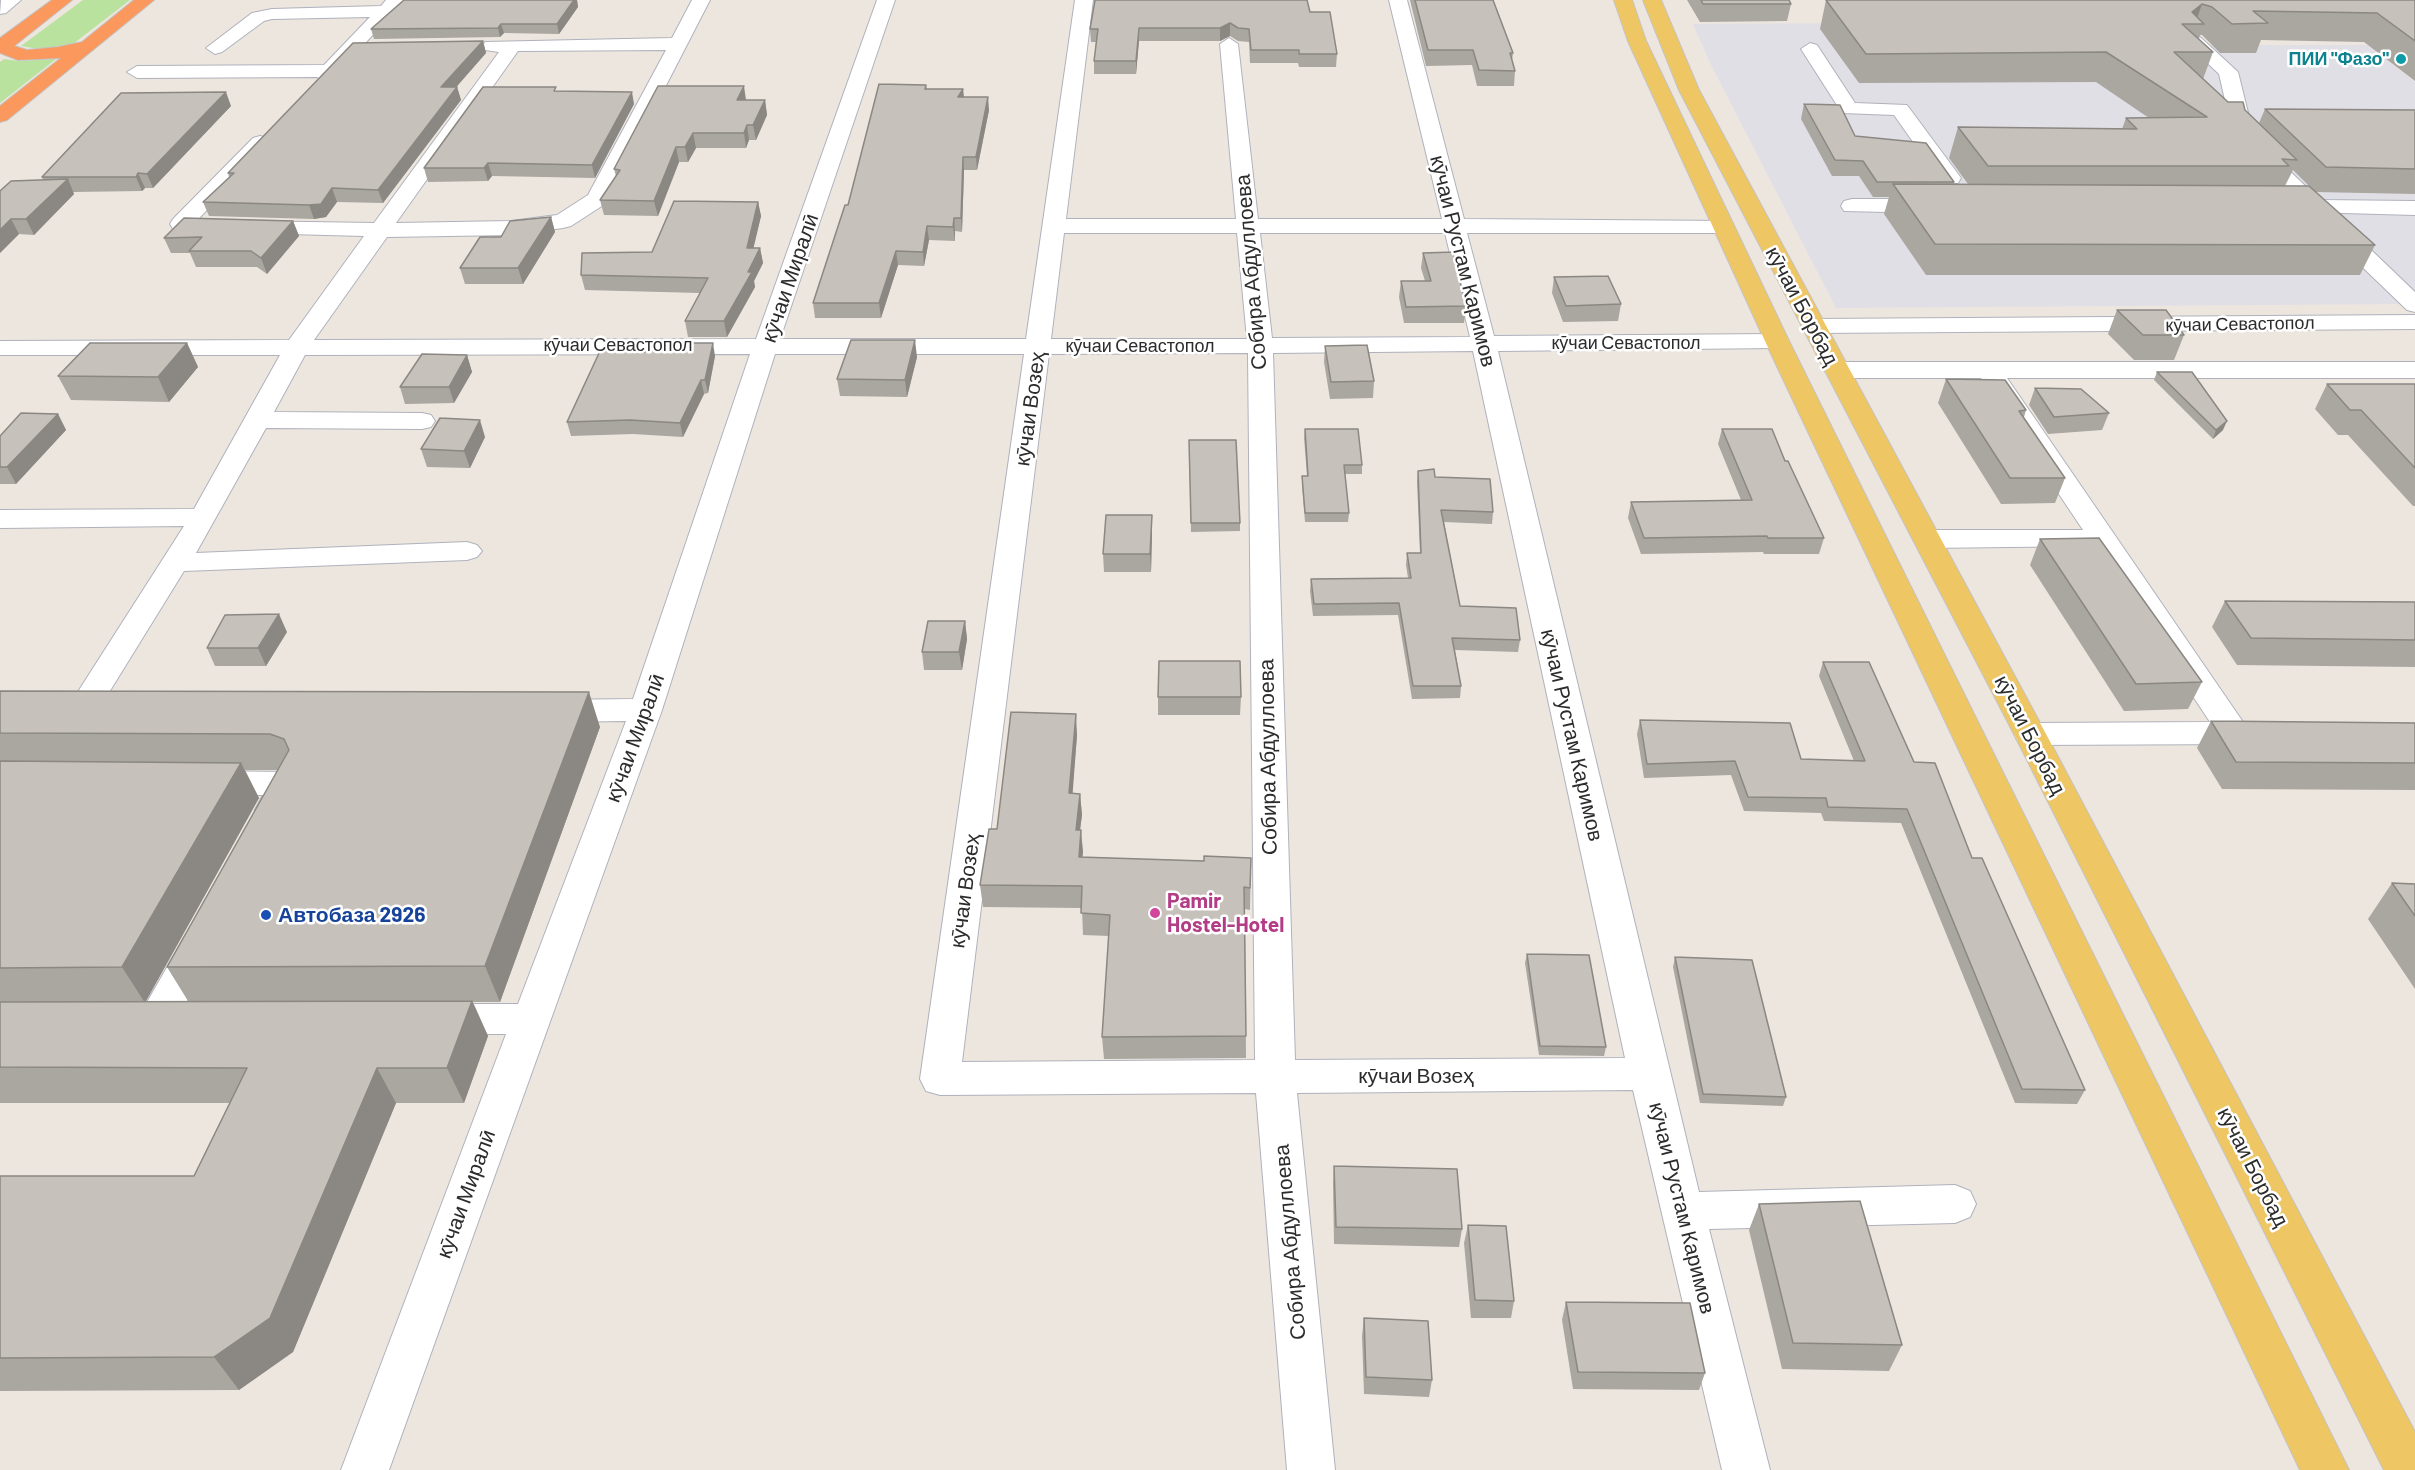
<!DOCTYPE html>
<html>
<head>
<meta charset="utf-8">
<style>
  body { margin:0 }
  canvas { display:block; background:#ede6df }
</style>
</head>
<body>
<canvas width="2415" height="1470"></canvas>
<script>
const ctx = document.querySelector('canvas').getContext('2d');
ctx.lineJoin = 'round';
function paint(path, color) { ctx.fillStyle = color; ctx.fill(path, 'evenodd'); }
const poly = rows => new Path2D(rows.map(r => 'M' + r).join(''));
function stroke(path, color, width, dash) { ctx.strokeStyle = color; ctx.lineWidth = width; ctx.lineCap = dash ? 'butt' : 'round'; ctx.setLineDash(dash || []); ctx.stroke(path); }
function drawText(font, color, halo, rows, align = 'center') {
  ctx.font = font + ' Barlow,sans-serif'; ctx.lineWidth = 5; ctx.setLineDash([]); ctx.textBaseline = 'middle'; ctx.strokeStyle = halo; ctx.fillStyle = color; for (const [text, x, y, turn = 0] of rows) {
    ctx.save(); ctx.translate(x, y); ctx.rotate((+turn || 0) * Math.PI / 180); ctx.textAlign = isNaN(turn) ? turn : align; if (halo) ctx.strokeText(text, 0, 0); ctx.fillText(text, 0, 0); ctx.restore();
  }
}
paint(poly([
  [2176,21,2203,45,2368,45,2415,82,2415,304,1836,308,1710,63,1693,24]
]), '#e1dfe6');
paint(poly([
  [83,0,130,0,73,44,39,49,21,46],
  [4,59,18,61,56,59,0,103,0,62]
]), '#b8e29d');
const minor = poly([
  [21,0,6,13,0,14,1,0,21,0],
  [386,0,405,0,332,79,325,81,317,77,137,78,127,72,137,66,324,65,370,17,272,19,264,21,222,52,215,54,206,48,252,13,272,9,381,6,386,0],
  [692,0,710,0,605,204,571,226,563,228,511,235,387,237,314,340,756,339,877,0,895,0,780,339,1026,339,1075,0,1093,0,1066,219,1236,219,1220,44,1229,38,1238,44,1258,219,1442,219,1389,0,1407,0,1464,219,1731,221,1734,226,1731,231,1723,233,1467,233,1494,336,1777,334,1786,336,1789,341,1786,346,1777,348,1498,351,1699,1192,1955,1185,1970,1191,1976,1204,1970,1217,1955,1223,1709,1229,1770,1470,1722,1470,1633,1090,1297,1093,1335,1470,1287,1470,1256,1093,940,1095,926,1091,920,1079,1024,354,775,354,662,710,389,1470,341,1470,506,1034,437,1034,423,1030,418,1019,423,1008,437,1004,518,1004,626,721,551,722,540,719,535,711,540,703,551,700,633,699,750,354,305,355,274,412,422,413,431,415,435,421,431,427,422,429,266,428,196,553,467,542,477,545,482,551,477,557,467,560,184,571,92,720,81,723,70,720,65,712,184,526,0,528,0,510,194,509,280,355,0,355,0,341,289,340,364,236,251,233,243,231,240,226,243,221,374,223,499,52,485,50,483,46,485,42,672,38,692,0],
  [666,50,588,195,557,215,511,221,396,223,518,51,666,50],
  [1064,233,1237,233,1247,339,1051,339,1064,233],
  [1260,233,1445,233,1470,337,1272,338,1260,233],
  [1473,351,1625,1058,1295,1060,1273,353,1473,351],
  [1248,353,1255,1060,962,1062,1049,354,1248,353],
  [2193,35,2200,37,2238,72,2254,137,2320,200,2415,201,2415,215,2306,212,2234,139,2219,74,2184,41,2193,35],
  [1810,43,1817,45,1855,103,1907,105,1961,178,1958,183,1942,183,1894,115,1842,113,1801,49,1810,43],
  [260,136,267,138,270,142,267,146,189,229,173,229,170,224,173,219,253,138,260,136],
  [1852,199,1931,199,1939,201,1942,206,1939,211,1931,213,1844,211,1841,206,1844,201,1852,199],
  [2336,222,2344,224,2415,292,2415,312,2407,310,2328,234,2325,229,2328,224,2336,222],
  [2415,315,2415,329,1813,333,1804,331,1801,326,1804,321,1813,319,2415,315],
  [1837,362,2415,362,2415,378,2007,378,2243,722,2262,725,2266,733,2262,741,2250,744,2030,745,2018,742,2014,734,2018,726,2030,723,2210,722,2093,546,1928,548,1918,545,1914,539,1918,533,1928,530,2083,530,1981,378,1837,378,1828,375,1824,370,1828,365,1837,362],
  [208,771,287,772,299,776,304,784,284,819,272,822,260,819,255,810,263,795,208,795,196,791,191,783,196,775,208,771],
  [199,930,212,934,218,944,170,1033,156,1037,142,1033,137,1022,142,1011,186,934,199,930]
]);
const major = poly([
  [1614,0,1632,0,1646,41,1789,341,2349,1470,2300,1470,1765,341,1628,41,1614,0],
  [1643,0,1661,0,1699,90,2046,734,2415,1432,2415,1470,2384,1470,2014,734,1679,90,1643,0]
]);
const highway = poly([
  [52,0,72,0,14,46,27,50,58,47,82,42,134,0,154,0,7,120,0,122,0,106,61,58,18,60,0,53,0,38,52,0]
]);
stroke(minor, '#afb2bc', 2);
stroke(major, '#c4c4c4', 2);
stroke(highway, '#c4c4c4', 2);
paint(minor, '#fff');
paint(major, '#eec663');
paint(highway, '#fa985d');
paint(poly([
  [404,0,577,0,578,7,559,34,504,33,500,37,374,39,371,29],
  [1410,0,1493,0,1513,53,1512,61,1515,71,1514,86,1477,86,1472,65,1426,66],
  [1687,0,1789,0,1791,4,1787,21,1700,22],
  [1826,0,2415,0,2415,81,2364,42,2261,40,2256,53,2220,53,2202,35,2200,35,2199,39,2213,52,2203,79,2228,102,2245,110,2259,123,2265,109,2415,110,2415,194,2315,192,2375,245,2360,275,1926,275,1884,214,1889,197,1873,197,1859,176,1832,176,1801,119,1804,104,1855,136,1954,182,1954,184,1968,184,1949,158,1958,127,2122,129,2126,118,2149,118,2096,82,1859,83,1820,29],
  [2293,170,2312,189,2285,186],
  [1310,12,1337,54,1336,67,1299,67,1298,63,1250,63,1249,42,1238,41,1230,36,1220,41,1139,41,1136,74,1094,74,1094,61,1096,42,1091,42,1090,29],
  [483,41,486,53,456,87,457,87,461,100,383,203,337,202,326,217,314,219,209,216,203,202,229,177,228,173],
  [926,85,927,89,963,89,964,97,989,110,977,170,964,170,962,232,955,231,955,241,929,240,924,266,898,265,881,318,815,318,813,303,848,205],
  [557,91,634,104,595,178,492,176,488,181,428,182,424,168],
  [746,100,765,100,767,115,756,140,749,140,746,148,696,148,688,162,679,162,658,216,604,215,600,200,616,176,614,169],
  [231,106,153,188,145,188,142,191,73,192,74,194,34,235,19,234,0,253,0,191,43,180,42,177],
  [758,202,761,216,753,248,760,248,763,263,754,281,755,287,727,337,688,337,685,321,700,293,585,290,581,275,652,252],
  [551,217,555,232,523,284,465,284,460,268,501,237],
  [293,221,299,236,267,274,257,267,196,267,190,253,171,253,164,238],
  [1423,253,1466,306,1464,323,1404,323,1399,297,1401,281,1425,281,1421,268],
  [1554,277,1621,304,1618,321,1563,322,1552,293],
  [2117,310,2184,335,2174,360,2134,360,2108,334],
  [187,343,198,367,169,402,71,400,58,376],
  [1325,346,1374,381,1373,398,1330,399,1324,362],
  [467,355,472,372,454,403,405,404,400,387],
  [715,356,708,393,704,394,683,437,633,434,571,436,567,422],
  [917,357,907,397,840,396,837,379],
  [2157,372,2223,430,2213,439,2154,380],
  [1946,379,2026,410,2024,417,2065,478,2055,503,2001,504,1938,403],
  [2327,384,2415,384,2415,506,2413,506,2348,435,2338,435,2315,409],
  [2035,388,2109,413,2102,430,2048,434,2029,405],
  [58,414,66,430,16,484,0,484,0,436],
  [1305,429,1362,465,1362,474,1345,474,1349,513,1348,522,1305,522,1302,484,1302,476,1307,476,1304,438],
  [1722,429,1785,461,1824,538,1819,554,1764,554,1763,552,1641,554,1628,518,1631,502,1741,500,1718,444],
  [485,437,470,468,427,467,421,449],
  [1189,440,1240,523,1240,531,1191,532],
  [1418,471,1435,477,1493,512,1492,524,1444,522,1460,606,1520,640,1518,652,1455,650,1461,686,1460,698,1412,699,1398,615,1313,616,1310,591,1311,579,1408,578,1406,565,1407,553,1420,553,1417,482],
  [1152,532,1151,572,1104,572,1103,554],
  [2040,539,2202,682,2188,709,2124,711,2030,565],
  [2225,601,2415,602,2415,667,2237,665,2212,627],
  [965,621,967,639,962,670,924,670,922,652],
  [287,632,266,666,215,666,207,648],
  [1823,662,1914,762,1972,858,2085,1090,2077,1104,2015,1103,1901,823,1824,821,1821,813,1744,811,1731,775,1644,778,1637,734,1640,720,1801,759,1854,761,1819,676],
  [0,691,600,727,500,1002,473,1002,488,1036,464,1103,396,1103,293,1352,239,1390,0,1391,0,1176,194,1176,230,1103,0,1103],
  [245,770,278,770,167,967,188,1001,145,1002,259,798],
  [1158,697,1241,697,1240,715,1158,715],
  [2211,721,2415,723,2415,790,2222,789,2197,748],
  [1077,735,1072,793,1080,794,1082,815,1080,830,1083,852,1082,857,1204,861,1251,858,1250,910,1245,909,1246,1058,1104,1059,1102,1037,1109,936,1083,935,1082,908,983,907,980,885,997,829],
  [2392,883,2415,884,2415,989,2368,919],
  [1527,954,1606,1047,1604,1056,1539,1055,1525,963],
  [1675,957,1786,1097,1783,1106,1700,1103,1673,967],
  [1334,1166,1462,1229,1459,1247,1334,1244,1333,1184],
  [1759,1204,1902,1345,1889,1371,1782,1369,1749,1230],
  [1468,1225,1514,1301,1511,1318,1471,1318,1464,1243],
  [1566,1302,1705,1373,1699,1390,1573,1389,1562,1320],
  [1364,1318,1432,1380,1429,1397,1364,1394,1362,1336]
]), '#aaa6a0');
paint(poly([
  [574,0,577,0,578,7,559,34,557,24],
  [2202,4,2195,24,2192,12],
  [1230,23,1230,36,1220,41,1220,28],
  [501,24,504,33,500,37,498,28],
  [1139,28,1139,41,1136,74,1136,61],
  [483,41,486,53,445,100,441,87],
  [744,86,746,100,737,100],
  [457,87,461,100,383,203,378,190],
  [963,89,964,102,958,97],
  [226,92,231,106,153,188,147,174],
  [632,92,634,104,595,178,592,165],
  [988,97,989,110,977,170,976,157],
  [765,100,767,115,756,140,753,125],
  [747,125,749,140,746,148,744,133],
  [693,133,696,148,688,162,685,147],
  [676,147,679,162,658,216,654,201],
  [963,157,964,170,962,232,961,218],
  [488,163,492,176,488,181,484,168],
  [138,173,145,188,142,191,136,177],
  [68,179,74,194,34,235,26,219],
  [332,188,337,202,326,217,314,219,309,205],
  [758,202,761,216,750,263,747,248],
  [551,217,555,232,523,284,518,268],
  [954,218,955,231,955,241,953,227],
  [11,219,19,234,0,253,0,230],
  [293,221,299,236,267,274,261,258],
  [927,226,929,240,924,266,923,252],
  [760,248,763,263,754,281,755,287,727,337,724,321],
  [896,251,898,265,881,318,879,303],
  [915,340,917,357,907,397,905,380],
  [187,343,198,367,169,402,158,377],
  [713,343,715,356,708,393,705,380],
  [467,355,472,372,454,403,449,387],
  [701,380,704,394,683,437,680,423],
  [58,414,66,430,16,484,7,467],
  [480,420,485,437,470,468,464,451],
  [2227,421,2223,430,2213,439,2216,430],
  [1152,515,1152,532,1151,572,1150,554],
  [279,614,287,632,266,666,258,648],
  [965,621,967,639,962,670,959,652],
  [589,692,600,727,500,1002,485,966],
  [1076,714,1077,735,1071,815,1069,793],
  [241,763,259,798,145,1003,122,967],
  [1080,794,1082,815,1077,852,1076,830],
  [1081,830,1083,852,1080,879,1079,857],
  [472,1001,488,1036,464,1103,447,1068],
  [377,1068,396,1103,293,1352,239,1390,214,1357]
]), '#8b8782');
const building = poly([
  [404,0,574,0,557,24,501,24,498,28,371,29,404,0],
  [1095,0,1307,0,1310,12,1330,12,1337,54,1299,54,1299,50,1251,50,1249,29,1238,28,1230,23,1220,28,1139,28,1136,61,1094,61,1098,29,1090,29,1095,0],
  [1415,0,1493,0,1513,53,1510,53,1515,71,1479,70,1473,50,1428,50,1415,0],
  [1701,0,1789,0,1791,4,1703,4,1701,0],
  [1826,0,2415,0,2415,41,2377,13,2253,11,2268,23,2232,24,2212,7,2202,4,2192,12,2204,24,2182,24,2213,52,2174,52,2228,102,2243,102,2245,110,2297,160,2282,159,2289,166,1988,166,1958,127,2137,129,2126,118,2207,117,2106,52,1866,54,1826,0],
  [483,41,441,87,457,87,378,190,332,188,321,204,309,205,203,202,234,173,228,173,353,43,483,41],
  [879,84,926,85,925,89,963,89,958,97,988,97,976,157,963,157,961,218,954,218,953,227,927,226,923,252,896,251,879,303,813,303,845,205,848,205,879,84],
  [658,86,744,86,737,100,765,100,753,125,747,125,744,133,693,133,685,147,676,147,654,201,600,200,620,170,614,169,658,86],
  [483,87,556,87,554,91,632,92,592,165,488,163,484,168,424,168,483,87],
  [226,92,147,174,138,173,136,177,42,177,121,93,226,92],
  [1804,104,1840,105,1855,136,1926,143,1954,182,1877,182,1863,161,1835,160,1804,104],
  [2265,109,2415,110,2415,169,2326,167,2265,109],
  [68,179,26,219,11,219,0,230,0,191,11,181,68,179],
  [1893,184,2309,186,2375,245,1935,244,1893,184],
  [674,201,758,202,747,248,760,248,748,272,752,272,724,321,685,321,708,278,581,275,582,253,652,252,674,201],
  [551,217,518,268,460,268,480,237,501,237,510,221,551,217],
  [184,218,293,221,261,258,251,251,189,251,202,237,164,238,184,218],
  [1453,252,1466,306,1406,307,1401,281,1431,281,1423,253,1453,252],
  [1608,276,1621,304,1566,306,1554,277,1608,276],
  [2117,310,2166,310,2184,335,2143,335,2117,310],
  [851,340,915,340,905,380,837,379,851,340],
  [90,343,187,343,158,377,58,376,90,343],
  [675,343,713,343,705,380,701,380,680,423,630,420,567,422,600,351,650,352,652,348,671,349,675,343],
  [1367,345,1374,381,1331,382,1325,346,1367,345],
  [422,354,467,355,449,387,400,387,422,354],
  [2157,372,2192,372,2227,421,2216,430,2157,372],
  [1946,379,2005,380,2026,410,2019,411,2065,478,2010,478,1946,379],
  [2327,384,2415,384,2415,468,2361,410,2350,410,2327,384],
  [2035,388,2081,389,2109,413,2054,417,2035,388],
  [21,413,58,414,7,467,0,467,0,436,21,413],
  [440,418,480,420,464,451,421,449,440,418],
  [1305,429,1358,429,1362,465,1344,465,1349,513,1305,513,1302,476,1308,476,1305,429],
  [1722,429,1772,429,1785,461,1788,461,1824,538,1768,538,1767,536,1644,538,1631,502,1752,500,1722,429],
  [1189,440,1236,440,1240,523,1191,523,1189,440],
  [1434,469,1435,477,1490,479,1493,512,1441,510,1460,606,1516,608,1520,640,1452,638,1461,686,1413,686,1399,603,1314,604,1311,579,1411,578,1407,553,1421,553,1418,471,1434,469],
  [1106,515,1152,515,1150,554,1103,554,1106,515],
  [2099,538,2202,682,2136,684,2040,539,2099,538],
  [2225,601,2415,602,2415,640,2251,638,2225,601],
  [279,614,258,648,207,648,225,615,279,614],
  [928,621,965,621,959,652,922,652,928,621],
  [1159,661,1240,661,1241,697,1158,697,1159,661],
  [1823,662,1869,662,1914,762,1935,763,1972,858,1982,858,2085,1090,2022,1089,1907,809,1828,807,1826,798,1748,797,1735,761,1647,764,1640,720,1790,723,1801,759,1865,761,1823,662],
  [0,691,589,692,485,966,167,967,289,750,284,739,270,734,0,733,0,691],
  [1011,712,1076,714,1069,793,1080,794,1076,830,1081,830,1079,857,1204,861,1204,856,1251,858,1250,888,1244,887,1246,1036,1102,1037,1110,915,1081,913,1082,886,980,885,989,829,997,829,1011,712],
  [2211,721,2415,723,2415,763,2236,762,2211,721],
  [0,761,241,763,122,967,0,968,0,761],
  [2392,883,2415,884,2415,916,2392,883],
  [1527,954,1589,955,1606,1047,1540,1046,1527,954],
  [1675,957,1752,960,1786,1097,1703,1094,1675,957],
  [472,1001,447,1068,377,1068,270,1318,214,1357,0,1358,0,1176,194,1176,247,1068,0,1067,0,1002,472,1001],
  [1334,1166,1457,1169,1462,1229,1336,1227,1334,1166],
  [1860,1201,1902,1345,1793,1343,1759,1204,1860,1201],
  [1468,1225,1506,1226,1514,1301,1475,1300,1468,1225],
  [1566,1302,1690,1303,1705,1373,1578,1372,1566,1302],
  [1364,1318,1428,1321,1432,1380,1366,1377,1364,1318]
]);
paint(building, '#c6c1ba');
stroke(building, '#8b8782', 1.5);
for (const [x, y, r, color] of [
  [2401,59,6,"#0f9aa8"],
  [1155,913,6,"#d1479c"],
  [266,915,6,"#1a4fb4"]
]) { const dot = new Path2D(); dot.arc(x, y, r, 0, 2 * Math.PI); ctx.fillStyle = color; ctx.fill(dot); stroke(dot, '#fff', 2); }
drawText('bold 18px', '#0d838f', '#fff', [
  ["ПИИ \"Фазо\"",2389,59]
], 'right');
drawText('18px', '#2c2c2c', '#fff', [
  ["кӯчаи Севастопол",2240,324,-1],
  ["кӯчаи Севастопол",1626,343],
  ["кӯчаи Севастопол",618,345],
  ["кӯчаи Севастопол",1140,346]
]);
drawText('21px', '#2c2c2c', '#fff', [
  ["кӯчаи Рустам Каримов",1463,261,76],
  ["Собира Абдуллоева",1251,272,-95],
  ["кӯчаи Миралӣ",790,278,-71],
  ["кӯчаи Борбад",1802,306,62],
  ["кӯчаи Возеҳ",1030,409,-82],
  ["кӯчаи Рустам Каримов",1572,735,77],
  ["кӯчаи Борбад",2030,735,63],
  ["кӯчаи Миралӣ",635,738,-70],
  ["Собира Абдуллоева",1268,757,-91],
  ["кӯчаи Возеҳ",965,891,-82],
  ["кӯчаи Возеҳ",1416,1076],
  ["кӯчаи Борбад",2253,1167,63],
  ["кӯчаи Миралӣ",466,1194,-70],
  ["кӯчаи Рустам Каримов",1682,1208,76],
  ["Собира Абдуллоева",1290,1242,-95]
]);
drawText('bold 21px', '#b23c85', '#fff', [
  ["Pamir",1167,901],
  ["Hostel-Hotel",1167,925]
], 'left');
drawText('bold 21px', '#164399', '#fff', [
  ["Автобаза 2926",278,915]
], 'left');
</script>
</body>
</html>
